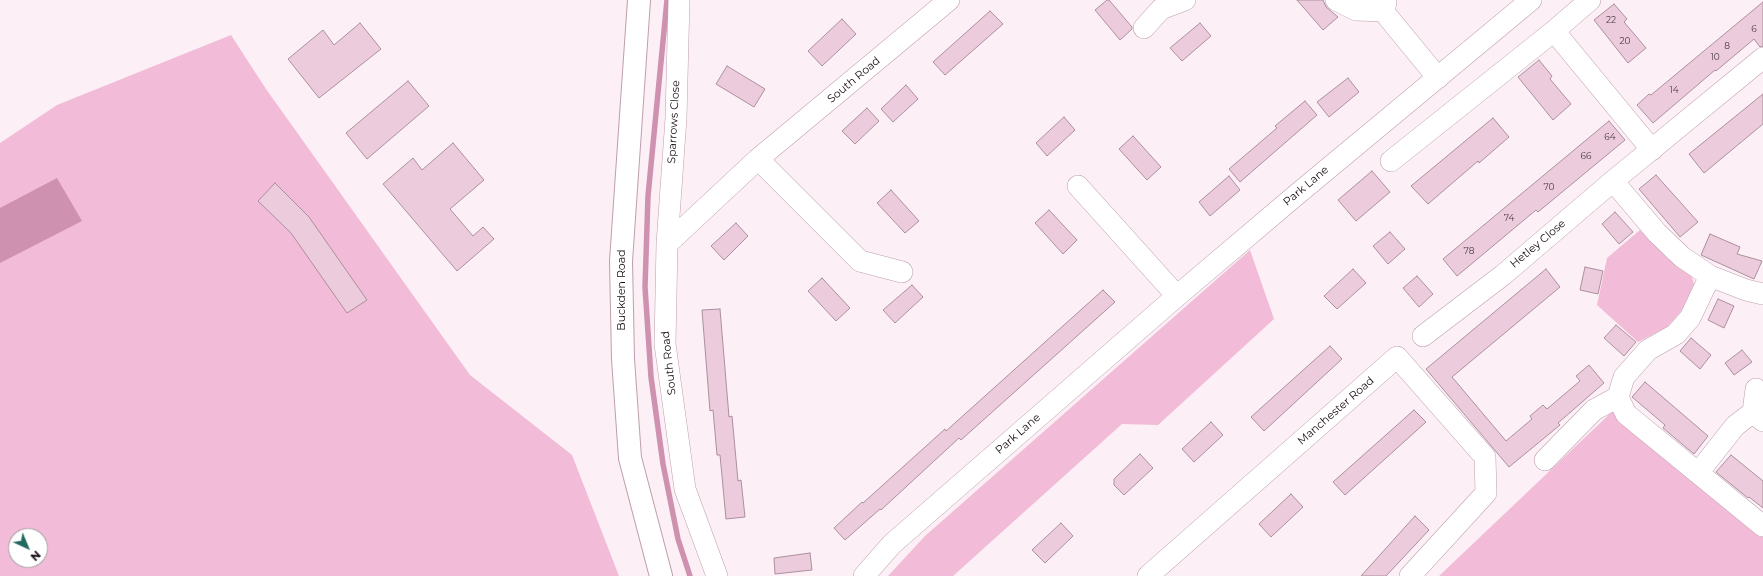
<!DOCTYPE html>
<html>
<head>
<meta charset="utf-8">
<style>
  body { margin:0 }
  #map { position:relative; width:1763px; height:576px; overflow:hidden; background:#fceff5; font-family:Montserrat,sans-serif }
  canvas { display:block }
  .north { position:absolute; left:8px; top:528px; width:40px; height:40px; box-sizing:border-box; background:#fff; border:1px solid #a29ea0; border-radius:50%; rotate:136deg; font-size:11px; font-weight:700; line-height:16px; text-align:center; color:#170c12 }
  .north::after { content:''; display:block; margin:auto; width:14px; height:18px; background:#226a60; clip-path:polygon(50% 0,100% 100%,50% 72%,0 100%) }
</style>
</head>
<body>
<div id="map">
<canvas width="1763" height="576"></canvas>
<div class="north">N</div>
</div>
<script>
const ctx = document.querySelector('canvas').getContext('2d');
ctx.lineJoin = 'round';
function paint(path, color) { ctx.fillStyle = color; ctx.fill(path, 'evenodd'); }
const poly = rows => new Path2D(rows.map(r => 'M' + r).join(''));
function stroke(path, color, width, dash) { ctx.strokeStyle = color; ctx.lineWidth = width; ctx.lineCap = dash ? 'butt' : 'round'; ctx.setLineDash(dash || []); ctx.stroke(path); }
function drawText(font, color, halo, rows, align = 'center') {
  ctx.font = font + ' Montserrat,sans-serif'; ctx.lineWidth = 4; ctx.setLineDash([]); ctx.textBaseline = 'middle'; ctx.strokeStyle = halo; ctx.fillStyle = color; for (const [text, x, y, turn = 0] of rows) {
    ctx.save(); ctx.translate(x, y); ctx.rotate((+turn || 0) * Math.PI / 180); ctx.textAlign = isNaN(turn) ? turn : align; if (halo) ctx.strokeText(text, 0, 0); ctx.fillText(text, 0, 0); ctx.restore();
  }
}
paint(poly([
  [231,35,266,89,470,375,572,455,619,576,0,576,0,143,57,105],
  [16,536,40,536,40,560,16,560],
  [1640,230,1667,258,1691,274,1694,284,1683,309,1667,327,1638,342,1597,305,1607,258],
  [1250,250,1274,319,1158,425,1122,424,953,576,888,576,925,536],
  [1616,408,1763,531,1763,576,1439,576]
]), '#f2bbd7');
paint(poly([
  [57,178,82,221,0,263,0,208]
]), '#ce91b0');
stroke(poly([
  [667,0,648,196,645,287,651,377,663,464,678,539,690,576]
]), '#ce91b0', 5.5);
const building = poly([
  [1107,0,1109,0,1132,27,1132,29,1120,40,1095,10,1107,0],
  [1297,0,1323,0,1326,7,1338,17,1323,30,1297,0],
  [1763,2,1763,46,1760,47,1754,39,1716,71,1715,70,1653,123,1637,105,1649,94,1651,95,1763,2],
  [1614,4,1627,19,1624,22,1646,48,1628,63,1594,20,1614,4],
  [990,11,1003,24,945,75,933,62,990,11],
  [842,19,856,34,822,66,808,51,842,19],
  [360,23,381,49,319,98,288,59,323,30,334,45,360,23],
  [1200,23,1211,36,1182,61,1170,48,1200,23],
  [1539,60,1552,76,1550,79,1571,104,1553,120,1518,77,1539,60],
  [727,66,765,89,754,107,716,84,727,66],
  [1348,78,1359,92,1329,117,1317,102,1348,78],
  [408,81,429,106,367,159,346,133,408,81],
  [906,85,918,99,893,122,881,109,906,85],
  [1763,94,1763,124,1704,173,1689,154,1763,94],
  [1305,101,1317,115,1240,182,1229,169,1277,128,1275,126,1305,101],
  [867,108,879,121,855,144,842,131,867,108],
  [1064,117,1075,130,1047,156,1036,143,1064,117],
  [1493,118,1509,137,1479,163,1478,161,1428,204,1411,186,1493,118],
  [1609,121,1625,140,1538,212,1536,210,1457,276,1443,259,1609,121],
  [1133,136,1161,167,1147,180,1119,149,1133,136],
  [453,143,484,180,450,209,473,236,483,227,494,239,457,271,383,184,413,158,422,170,453,143],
  [1372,171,1390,192,1356,221,1338,200,1372,171],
  [1656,175,1698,222,1680,237,1639,189,1656,175],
  [1229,176,1240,190,1210,216,1199,202,1229,176],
  [275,183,309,217,367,300,347,313,291,233,258,201,275,183],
  [891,190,919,221,905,233,877,203,891,190],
  [1049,210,1077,240,1063,254,1035,223,1049,210],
  [1615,212,1633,232,1619,244,1602,224,1615,212],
  [736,223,748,236,724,260,711,246,736,223],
  [1390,232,1405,249,1388,264,1373,246,1390,232],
  [1710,234,1740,247,1737,254,1762,261,1754,279,1701,255,1710,234],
  [1585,267,1603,271,1598,294,1580,290,1585,267],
  [1353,269,1366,283,1337,309,1324,296,1353,269],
  [1546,269,1560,287,1452,377,1506,441,1532,419,1530,416,1543,405,1547,409,1580,381,1576,376,1589,365,1604,383,1558,423,1560,425,1509,467,1426,369,1546,269],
  [1417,276,1433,294,1419,307,1403,288,1417,276],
  [822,278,850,308,836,321,808,291,822,278],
  [912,285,923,297,895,323,883,310,912,285],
  [1103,290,1115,302,961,440,959,438,881,510,880,509,845,540,834,528,862,502,863,503,945,429,946,431,1103,290],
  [1718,299,1734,306,1724,328,1708,320,1718,299],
  [720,309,729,417,732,416,738,481,741,480,745,517,726,519,720,455,717,455,713,410,710,411,702,310,720,309],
  [1616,325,1636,342,1624,356,1604,338,1616,325],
  [1691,338,1711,355,1700,369,1680,351,1691,338],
  [1330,346,1342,359,1264,431,1251,417,1330,346],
  [1742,350,1752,362,1734,375,1725,363,1742,350],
  [1645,382,1708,436,1694,454,1663,428,1665,425,1632,397,1645,382],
  [1414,410,1426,422,1345,495,1333,482,1414,410],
  [1211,422,1223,435,1194,462,1182,449,1211,422],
  [1140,454,1153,468,1124,495,1114,485,1114,479,1140,454],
  [1731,455,1763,481,1763,508,1749,497,1748,498,1716,472,1731,455],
  [1291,494,1303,507,1271,537,1259,524,1291,494],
  [1415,516,1429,530,1386,576,1361,576,1415,516],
  [1061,523,1073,536,1045,563,1032,550,1061,523],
  [810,553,812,570,775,574,774,558,810,553]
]);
paint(building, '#ecccdc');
stroke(building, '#ac8f9d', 1);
const minor = poly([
  [1336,0,1356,10,1383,11,1386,3],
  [1374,0,1438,78],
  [1144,28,1161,9,1185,0],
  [1554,31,1652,150],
  [758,159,860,261,902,272],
  [1391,161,1554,31,1590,0],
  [1613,181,1657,233,1682,257,1710,276,1746,290,1763,294],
  [1078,186,1177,296],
  [667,244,676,118,679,0],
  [1710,276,1690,318,1676,334,1648,350,1624,377,1618,397,1626,414,1763,526],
  [1423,336,1503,275,1613,181,1763,58],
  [1756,389,1753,412,1763,421],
  [1545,460,1594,410,1618,397],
  [1698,473,1735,426,1753,412],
  [717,576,685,489,665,344,667,244,758,159,949,0],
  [864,576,892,544,1177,296,1295,196,1531,0],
  [1148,576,1397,357,1485,457,1486,493,1410,576]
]);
const major = poly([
  [639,0,621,261,623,359,630,458,661,576]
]);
stroke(minor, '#bd9fae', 22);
stroke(major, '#bd9fae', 24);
stroke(minor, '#fff', 21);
stroke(major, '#fff', 22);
drawText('9px', '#4c3c44', null, [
  ["22",1611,20],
  ["6",1754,29],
  ["20",1625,41],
  ["8",1727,46],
  ["10",1715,57],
  ["14",1674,90],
  ["64",1610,137],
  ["66",1586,156],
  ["70",1549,187],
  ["74",1509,218],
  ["78",1469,251]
]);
drawText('11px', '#170c12', '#fff', [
  ["South Road",854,80,-40],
  ["Sparrows Close",674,122,-87],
  ["Park Lane",1306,186,-40],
  ["Hetley Close",1538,244,-40],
  ["Buckden Road",622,290,-90],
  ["South Road",669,363,-96],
  ["Manchester Road",1336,411,-41],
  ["Park Lane",1018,434,-41]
]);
</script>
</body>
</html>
